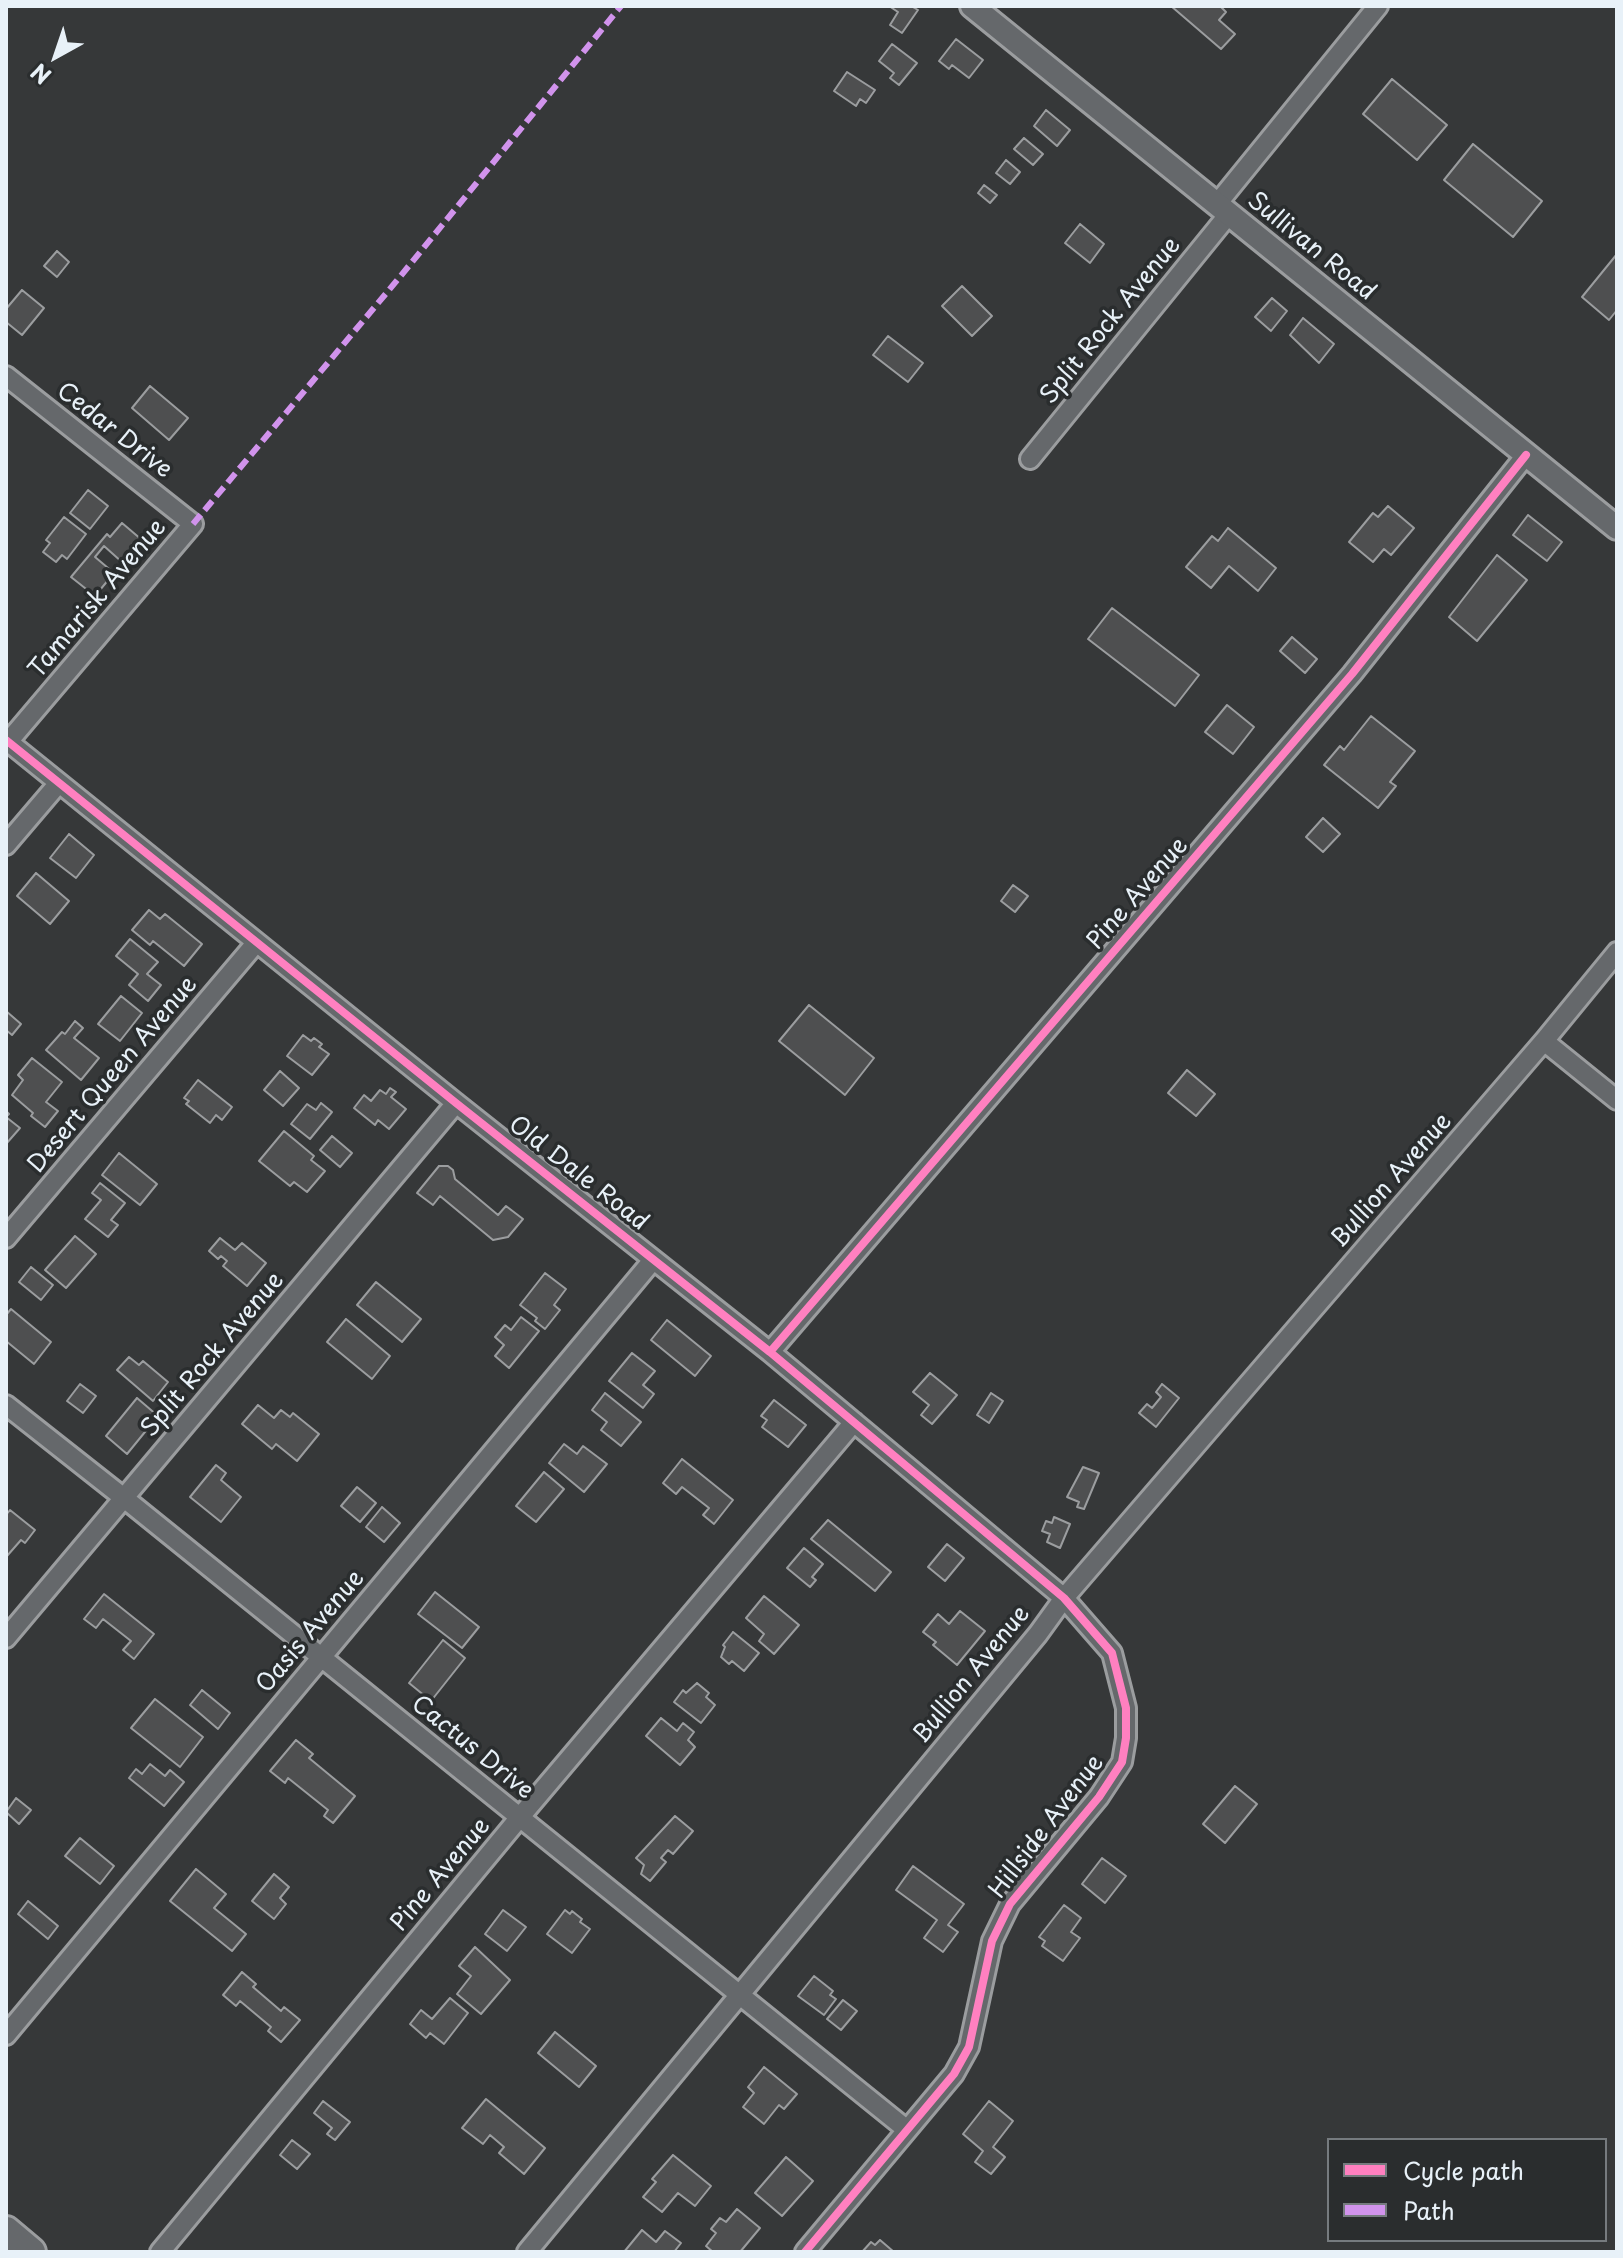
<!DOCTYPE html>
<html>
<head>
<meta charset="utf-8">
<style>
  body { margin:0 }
  #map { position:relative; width:1623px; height:2258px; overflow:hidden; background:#363839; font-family:"Playpen Sans",sans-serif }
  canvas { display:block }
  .frame { position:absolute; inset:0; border:8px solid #e8f1f8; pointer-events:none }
  .legend { position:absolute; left:1327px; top:2138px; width:280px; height:104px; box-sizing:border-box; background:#2a2d2e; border:2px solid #767b7f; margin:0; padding:10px 14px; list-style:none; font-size:24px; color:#e8f1f8 }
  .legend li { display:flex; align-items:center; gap:16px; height:40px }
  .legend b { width:40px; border:2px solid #767b7f }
  .north { position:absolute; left:16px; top:16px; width:80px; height:80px; -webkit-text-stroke:6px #2a2d2e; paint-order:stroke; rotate:220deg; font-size:22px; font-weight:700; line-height:32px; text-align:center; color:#e8f1f8 }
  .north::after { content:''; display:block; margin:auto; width:28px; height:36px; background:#e8f1f8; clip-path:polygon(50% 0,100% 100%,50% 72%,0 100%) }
</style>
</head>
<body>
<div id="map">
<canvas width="1623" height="2258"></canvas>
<div class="frame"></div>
<ul class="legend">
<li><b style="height:10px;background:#ff80c0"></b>Cycle path</li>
<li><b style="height:10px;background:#d193ec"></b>Path</li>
</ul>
<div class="north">N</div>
</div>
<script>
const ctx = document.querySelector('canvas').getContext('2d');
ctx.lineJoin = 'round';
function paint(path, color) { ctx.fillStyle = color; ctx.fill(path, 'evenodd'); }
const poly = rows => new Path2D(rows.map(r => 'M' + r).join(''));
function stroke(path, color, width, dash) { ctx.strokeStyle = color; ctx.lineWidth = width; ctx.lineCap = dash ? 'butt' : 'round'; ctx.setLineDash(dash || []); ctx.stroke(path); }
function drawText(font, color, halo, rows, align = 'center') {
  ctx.font = font + ' "Playpen Sans",sans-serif'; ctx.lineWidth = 7; ctx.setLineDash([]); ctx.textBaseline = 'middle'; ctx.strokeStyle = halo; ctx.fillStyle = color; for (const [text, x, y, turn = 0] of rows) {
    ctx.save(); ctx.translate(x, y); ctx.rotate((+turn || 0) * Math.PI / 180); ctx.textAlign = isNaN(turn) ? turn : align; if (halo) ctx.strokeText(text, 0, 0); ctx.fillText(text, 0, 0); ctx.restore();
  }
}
const building = poly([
  [889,6,911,6,918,10,902,33,890,25,898,12,889,6],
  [1171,6,1220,6,1226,12,1219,20,1235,34,1221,49,1171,6],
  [956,39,983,60,969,78,952,65,949,69,939,61,956,39],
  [892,44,917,63,899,85,890,78,894,73,879,61,892,44],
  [847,72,875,90,866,103,860,99,856,106,834,91,847,72],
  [1392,79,1447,125,1417,160,1363,114,1392,79],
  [1046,110,1070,130,1057,146,1034,126,1046,110],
  [1024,138,1043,154,1033,165,1014,149,1024,138],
  [1473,144,1542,201,1513,237,1444,180,1473,144],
  [1006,160,1020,172,1010,184,996,173,1006,160],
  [984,185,997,195,990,203,978,193,984,185],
  [1080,224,1104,244,1090,263,1065,243,1080,224],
  [57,251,69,262,57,277,44,266,57,251],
  [1617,254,1617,310,1609,320,1582,297,1617,254],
  [962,286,992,316,972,336,942,306,962,286],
  [22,290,44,308,22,335,6,322,6,309,22,290],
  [1272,298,1287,311,1271,331,1255,317,1272,298],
  [1303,318,1334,344,1319,363,1290,335,1303,318],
  [888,336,923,363,908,382,873,355,888,336],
  [150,386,188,418,169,440,132,408,150,386],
  [88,490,108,506,90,529,70,513,88,490],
  [1388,506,1414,528,1391,555,1384,549,1373,562,1349,542,1373,513,1378,517,1388,506],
  [1528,515,1562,542,1547,561,1513,535,1528,515],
  [64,517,86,534,67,559,62,555,56,562,43,552,50,543,46,540,64,517],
  [122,523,142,540,123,563,104,546,95,557,114,573,95,596,71,577,107,534,110,537,122,523],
  [1228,528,1276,568,1258,591,1229,566,1211,588,1186,567,1212,536,1218,541,1228,528],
  [1497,555,1527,580,1477,641,1449,617,1497,555],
  [1112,608,1199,675,1175,706,1088,639,1112,608],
  [1292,637,1317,659,1305,673,1280,651,1292,637],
  [1227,705,1254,727,1233,754,1205,732,1227,705],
  [1371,716,1415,751,1390,782,1396,786,1378,808,1324,765,1340,746,1344,750,1371,716],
  [1323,818,1340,834,1323,852,1306,837,1323,818],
  [69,834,94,855,76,878,50,858,69,834],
  [36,873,69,901,50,924,17,896,36,873],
  [1013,885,1028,896,1015,912,1001,901,1013,885],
  [149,910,160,919,165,914,202,944,184,966,153,941,150,945,132,930,149,910],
  [130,939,158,962,147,974,161,985,148,1001,129,985,138,974,116,956,130,939],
  [121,996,142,1013,120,1041,98,1024,121,996],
  [809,1005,874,1058,845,1095,779,1041,809,1005],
  [6,1011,21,1024,12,1035,6,1030,6,1011],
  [75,1021,83,1028,74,1038,99,1058,81,1080,46,1050,62,1032,65,1034,75,1021],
  [303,1035,311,1041,314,1038,322,1044,319,1047,329,1054,312,1075,287,1056,303,1035],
  [32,1058,62,1082,46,1102,58,1111,45,1127,31,1116,33,1113,12,1095,23,1080,18,1075,32,1058],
  [1187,1070,1215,1094,1196,1116,1168,1093,1187,1070],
  [280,1071,299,1088,283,1106,264,1090,280,1071],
  [198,1080,232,1107,222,1120,216,1115,210,1123,186,1104,189,1101,184,1098,198,1080],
  [390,1088,396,1092,391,1097,406,1109,389,1129,378,1120,375,1125,354,1108,364,1095,371,1101,380,1090,386,1094,390,1088],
  [321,1103,332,1112,310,1139,291,1124,307,1104,316,1110,321,1103],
  [6,1111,9,1114,6,1117,20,1128,6,1144,6,1111],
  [284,1131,314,1156,311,1160,325,1171,307,1192,294,1182,290,1186,259,1161,284,1131],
  [332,1136,352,1153,340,1167,320,1150,332,1136],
  [119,1153,157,1184,140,1205,102,1175,119,1153],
  [439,1166,448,1166,453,1170,455,1179,498,1215,506,1206,523,1219,508,1237,493,1240,440,1196,433,1205,417,1193,439,1166],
  [100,1183,125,1203,111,1220,118,1225,108,1237,85,1219,101,1200,92,1193,100,1183],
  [75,1236,96,1254,66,1288,45,1270,75,1236],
  [220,1238,235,1250,242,1243,266,1263,247,1286,223,1266,227,1261,221,1256,218,1259,209,1251,220,1238],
  [31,1267,53,1285,41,1300,19,1282,31,1267],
  [545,1273,566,1289,554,1305,560,1310,545,1329,535,1321,537,1318,520,1305,545,1273],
  [376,1282,421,1319,402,1342,357,1305,376,1282],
  [11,1309,51,1342,34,1364,6,1341,6,1315,11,1309],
  [521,1317,539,1331,509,1368,495,1356,504,1345,495,1337,505,1325,511,1330,521,1317],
  [346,1319,390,1356,372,1379,327,1342,346,1319],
  [667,1320,711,1356,695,1376,651,1340,667,1320],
  [632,1353,655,1371,643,1385,654,1394,643,1408,609,1381,632,1353],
  [129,1357,139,1365,143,1361,168,1382,153,1401,117,1370,129,1357],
  [930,1373,957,1395,932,1424,921,1415,929,1405,913,1392,930,1373],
  [80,1384,96,1396,83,1413,67,1401,80,1384],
  [1162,1384,1179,1398,1156,1427,1139,1413,1147,1404,1152,1408,1161,1397,1156,1392,1162,1384],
  [605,1393,641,1422,621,1446,601,1430,607,1422,592,1410,605,1393],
  [991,1393,1003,1401,989,1423,977,1415,991,1393],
  [137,1398,158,1416,127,1454,106,1436,137,1398],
  [774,1400,806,1425,788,1447,762,1427,767,1420,761,1416,774,1400],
  [258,1405,274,1418,281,1410,290,1417,293,1413,319,1434,297,1461,276,1444,272,1449,242,1424,258,1405],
  [564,1444,577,1454,583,1446,607,1464,584,1492,549,1463,564,1444],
  [682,1459,733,1500,714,1524,703,1515,709,1508,682,1487,676,1494,663,1483,682,1459],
  [216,1465,226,1473,221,1480,241,1497,221,1522,190,1497,216,1465],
  [1083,1467,1099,1473,1084,1509,1077,1507,1079,1502,1067,1497,1083,1467],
  [544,1472,564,1489,536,1522,516,1506,544,1472],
  [357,1487,376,1503,360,1522,341,1506,357,1487],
  [382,1507,400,1523,384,1542,366,1527,382,1507],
  [10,1510,35,1530,25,1543,21,1540,7,1556,6,1515,10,1510],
  [1054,1517,1070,1524,1060,1548,1047,1542,1050,1534,1042,1531,1046,1521,1052,1523,1054,1517],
  [828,1520,891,1572,875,1591,811,1539,828,1520],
  [947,1544,964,1558,945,1581,928,1567,947,1544],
  [804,1548,823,1564,812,1577,816,1580,810,1587,787,1568,804,1548],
  [435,1592,479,1627,462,1648,418,1614,435,1592],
  [104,1594,154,1634,134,1659,123,1650,131,1641,103,1619,96,1628,84,1619,104,1594],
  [764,1596,799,1625,774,1654,759,1641,764,1634,746,1618,764,1596],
  [960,1611,985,1631,957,1665,933,1645,936,1642,923,1632,938,1614,949,1624,960,1611],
  [733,1632,759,1653,744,1671,732,1661,729,1664,721,1657,725,1647,723,1645,733,1632],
  [443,1640,465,1658,431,1701,409,1683,443,1640],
  [697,1683,709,1693,706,1697,715,1705,701,1723,674,1702,683,1690,686,1693,697,1683],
  [202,1690,230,1713,218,1729,190,1705,202,1690],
  [155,1699,203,1737,180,1767,131,1728,155,1699],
  [661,1718,677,1731,683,1723,694,1732,688,1740,695,1747,680,1765,646,1736,661,1718],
  [296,1740,313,1754,309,1758,355,1796,333,1823,324,1816,328,1810,288,1778,285,1783,270,1771,296,1740],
  [150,1764,165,1776,170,1770,184,1782,164,1806,129,1778,136,1769,142,1774,150,1764],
  [1235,1786,1257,1804,1225,1843,1203,1824,1235,1786],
  [16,1798,31,1810,19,1824,6,1812,16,1798],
  [675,1816,693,1831,673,1854,668,1850,661,1858,666,1862,650,1881,641,1874,644,1865,636,1858,675,1816],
  [80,1838,114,1866,100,1884,65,1856,80,1838],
  [1102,1858,1126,1876,1105,1903,1082,1884,1102,1858],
  [913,1866,964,1904,948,1925,958,1932,943,1952,924,1938,937,1920,896,1890,913,1866],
  [196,1869,226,1894,214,1908,246,1934,232,1951,170,1901,196,1869],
  [274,1874,289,1887,280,1898,286,1904,274,1919,252,1901,274,1874],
  [28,1901,58,1926,48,1939,18,1914,28,1901],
  [1064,1905,1081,1918,1071,1932,1080,1938,1063,1961,1042,1946,1045,1941,1039,1937,1064,1905],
  [503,1910,526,1927,507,1951,485,1934,503,1910],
  [565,1910,570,1914,572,1911,582,1919,580,1922,590,1929,572,1953,547,1934,565,1910],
  [475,1947,510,1980,481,2014,457,1994,471,1976,459,1966,475,1947],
  [242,1972,256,1984,253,1987,281,2011,284,2007,300,2020,281,2042,268,2031,271,2027,240,2001,236,2006,223,1995,242,1972],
  [814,1976,833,1991,830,1995,836,1999,824,2015,798,1996,814,1976],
  [450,1998,468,2013,444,2044,430,2033,426,2038,410,2024,421,2010,432,2019,450,1998],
  [843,2000,857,2011,841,2030,827,2019,843,2000],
  [555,2032,596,2066,579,2087,538,2053,555,2032],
  [764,2067,797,2094,784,2109,779,2105,764,2124,743,2107,754,2093,748,2087,764,2067],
  [486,2099,545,2148,524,2174,499,2153,504,2147,490,2135,483,2144,462,2128,486,2099],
  [323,2101,350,2122,335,2140,327,2134,332,2128,314,2113,323,2101],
  [989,2101,1013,2121,993,2147,1005,2157,991,2174,975,2162,983,2151,963,2134,989,2101],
  [292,2140,310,2154,297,2169,280,2155,292,2140],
  [673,2155,711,2186,695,2206,678,2193,662,2212,643,2197,656,2182,652,2179,673,2155],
  [786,2157,813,2181,782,2216,755,2193,786,2157],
  [737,2209,760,2228,740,2252,713,2252,706,2246,716,2233,711,2229,720,2218,726,2222,737,2209],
  [642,2230,656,2242,665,2231,681,2243,674,2252,624,2252,642,2230],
  [880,2240,894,2252,862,2252,871,2242,875,2245,880,2240]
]);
paint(building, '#4e4f50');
stroke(building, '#9b9d9f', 2);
const minor = poly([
  [1217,204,1378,6],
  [6,376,193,524,8,742],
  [1030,459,1229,214],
  [6,740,456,1103,770,1352,1064,1598,1112,1653,1126,1708,1126,1738,1122,1762,1099,1797,1010,1904,992,1941,969,2047,954,2074,805,2252],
  [6,845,58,784],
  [1544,1041,1617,1100],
  [6,1238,256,943],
  [770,1352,1352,674,1526,455],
  [6,1405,124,1498,906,2129],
  [6,1638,456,1103],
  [6,2035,653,1260],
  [160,2252,520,1817,854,1422],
  [527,2252,1038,1634,1064,1598,1544,1041,1617,952]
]);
const tertiary = poly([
  [972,6,1617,528]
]);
const primary = poly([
  [6,2231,31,2252]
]);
stroke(minor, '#9b9d9f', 24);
stroke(tertiary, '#9b9d9f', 28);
stroke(primary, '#9b9d9f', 34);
stroke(minor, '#65686b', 18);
stroke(tertiary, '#65686b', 22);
stroke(primary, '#65686b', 28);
stroke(poly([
  [193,524,399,278,621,6]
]), '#d193ec', 6, [12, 6]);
stroke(poly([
  [6,740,456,1103,770,1352,1064,1598,1112,1653,1126,1708,1126,1738,1122,1762,1099,1797,1010,1904,992,1941,969,2047,954,2074,805,2252],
  [770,1352,1352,674,1526,455]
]), '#ff80c0', 8);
drawText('24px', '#e8f1f8', '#2a2d2e', [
  ["Sullivan Road",1311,247,39],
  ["Split Rock Avenue",1111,321,-51],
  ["Cedar Drive",114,431,38],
  ["Tamarisk Avenue",98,599,-50],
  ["Pine Avenue",1138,894,-49],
  ["Desert Queen Avenue",113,1075,-50],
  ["Old Dale Road",578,1174,38],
  ["Bullion Avenue",1392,1181,-49],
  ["Split Rock Avenue",213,1355,-50],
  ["Oasis Avenue",311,1632,-50],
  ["Bullion Avenue",972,1675,-51],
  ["Cactus Drive",472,1748,39],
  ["Hillside Avenue",1047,1827,-53],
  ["Pine Avenue",441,1875,-50]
]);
</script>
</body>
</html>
